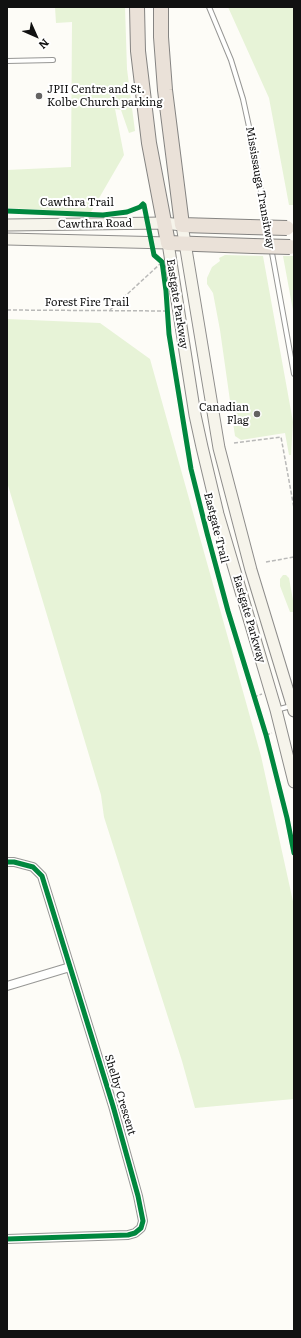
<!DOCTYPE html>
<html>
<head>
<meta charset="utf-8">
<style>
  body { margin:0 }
  #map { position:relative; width:301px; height:1338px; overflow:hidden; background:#fdfcf7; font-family:Literata,serif }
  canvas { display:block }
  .frame { position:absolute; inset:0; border:8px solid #111; pointer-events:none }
  .north { position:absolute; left:16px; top:16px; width:40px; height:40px; -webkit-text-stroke:3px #fff; paint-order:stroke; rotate:135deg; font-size:11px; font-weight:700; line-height:16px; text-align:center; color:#111 }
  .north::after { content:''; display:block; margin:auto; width:14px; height:18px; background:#111; clip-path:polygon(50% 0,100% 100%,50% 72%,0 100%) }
</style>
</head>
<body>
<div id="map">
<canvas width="301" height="1338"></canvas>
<div class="frame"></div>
<div class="north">N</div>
</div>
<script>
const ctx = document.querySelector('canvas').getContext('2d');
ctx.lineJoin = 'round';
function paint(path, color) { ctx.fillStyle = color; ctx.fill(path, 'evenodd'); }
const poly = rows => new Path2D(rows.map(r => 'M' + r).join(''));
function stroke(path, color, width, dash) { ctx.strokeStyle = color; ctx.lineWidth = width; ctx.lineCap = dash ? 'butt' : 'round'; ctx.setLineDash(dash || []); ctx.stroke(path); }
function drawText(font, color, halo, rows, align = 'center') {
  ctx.font = font + ' Literata,serif'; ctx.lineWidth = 4; ctx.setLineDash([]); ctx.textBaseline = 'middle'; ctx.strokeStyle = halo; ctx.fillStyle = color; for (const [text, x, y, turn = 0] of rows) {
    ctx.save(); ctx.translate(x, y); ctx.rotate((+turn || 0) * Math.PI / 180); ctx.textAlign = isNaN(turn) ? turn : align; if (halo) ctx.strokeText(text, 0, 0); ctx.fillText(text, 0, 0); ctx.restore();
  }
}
paint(poly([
  [55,7,125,7,127,69,135,131,129,133,121,110,115,109,124,155,91,212,7,208,7,170,71,167,72,22,56,23],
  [228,7,294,7,294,205,289,205,269,98],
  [225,255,263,256,293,422,291,455,289,455,285,433,241,440,235,436,220,330,213,293,207,284,207,278,212,267,220,261,219,258],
  [283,256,294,256,294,316],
  [7,319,100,323,150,359,261,756,294,906,294,1099,195,1108,182,1061,104,817,101,795,7,482],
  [283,575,286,575,289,578,294,606,293,612,290,612,280,586,280,579]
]), '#e7f3d7');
const lane = poly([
  [209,7,231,60,243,99,255,154,266,224],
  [7,61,53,60],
  [268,231,294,374],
  [276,710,291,706]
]);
const street = poly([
  [7,862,14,862,33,867,42,876,113,1106,138,1196,143,1221,141,1228,135,1233,128,1235,7,1239],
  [7,986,70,967]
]);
const secondary = poly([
  [7,225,164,223,182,225,219,448,251,570,294,711],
  [7,239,168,243,195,415,202,447,218,514,276,710,294,782]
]);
const highway = poly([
  [137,7,138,51,149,143,168,243,253,246],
  [161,7,161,37,165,90,182,225,249,227]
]);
stroke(lane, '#979795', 6);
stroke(street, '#979795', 10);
stroke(secondary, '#8e8d8b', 13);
stroke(highway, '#858482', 16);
stroke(poly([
  [7,310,168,311],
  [110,310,160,264],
  [234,443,281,437,294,508],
  [266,562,294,557],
  [254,697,262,694],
  [266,735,272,733]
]), '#b9b9b8', 1.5, [4, 2]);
stroke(lane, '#fffffe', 4);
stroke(street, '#fffffe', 8);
stroke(secondary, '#f6f4eb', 11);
stroke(highway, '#eae1d8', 14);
const highwayBridge = poly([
  [249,227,287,228],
  [253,246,290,247]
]);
stroke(highwayBridge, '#858482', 16, []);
stroke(highwayBridge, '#eae1d8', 14);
stroke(poly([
  [7,211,103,215,127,212,140,207,143,204,144,205,154,255,162,262,166,291,169,334,191,469,207,533,228,611,266,735,287,818,294,853],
  [7,862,14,862,33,867,42,876,113,1106,138,1196,143,1221,141,1228,135,1233,128,1235,7,1239]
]), '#00873e', 5);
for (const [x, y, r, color] of [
  [39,96,4,"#646362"],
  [257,414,4,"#646362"]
]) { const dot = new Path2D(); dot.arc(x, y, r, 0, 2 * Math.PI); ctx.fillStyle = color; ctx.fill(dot); stroke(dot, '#fff', 1.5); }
drawText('11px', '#111', '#fff', [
  ["JPII Centre and St.",47,90],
  ["Kolbe Church parking",47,103],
  ["Canadian",249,408,"right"],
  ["Flag",249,421,"right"]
], 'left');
drawText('11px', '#111', '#fff', [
  ["Mississauga Transitway",260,188,80],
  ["Cawthra Trail",77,203],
  ["Cawthra Road",95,224,-1],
  ["Forest Fire Trail",87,303],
  ["Eastgate Parkway",177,304,81],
  ["Eastgate Trail",216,528,76],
  ["Eastgate Parkway",249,619,74],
  ["Shelby Crescent",120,1095,73]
]);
</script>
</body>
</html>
